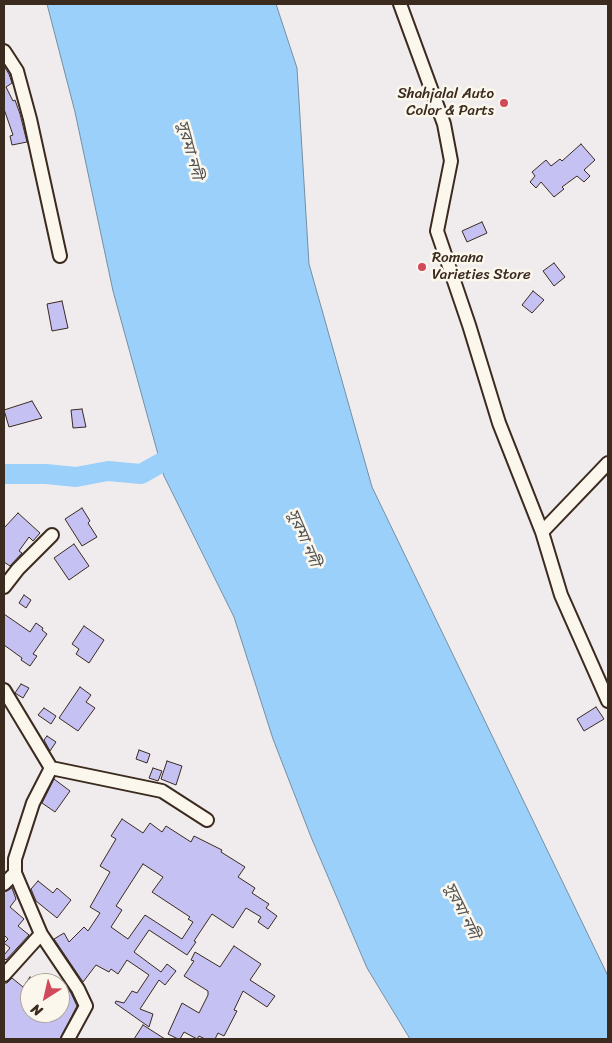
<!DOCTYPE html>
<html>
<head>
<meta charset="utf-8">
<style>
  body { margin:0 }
  #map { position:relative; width:612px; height:1043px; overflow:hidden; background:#f0eced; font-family:Sriracha,sans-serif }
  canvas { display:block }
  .frame { position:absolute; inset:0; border:5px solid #3b2a1e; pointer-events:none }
  .north { position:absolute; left:20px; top:973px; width:50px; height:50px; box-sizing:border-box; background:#fbf7ec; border:1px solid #aea59a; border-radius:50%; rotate:215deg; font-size:14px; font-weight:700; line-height:20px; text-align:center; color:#3b2a1e }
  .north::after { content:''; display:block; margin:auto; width:18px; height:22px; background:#d1495b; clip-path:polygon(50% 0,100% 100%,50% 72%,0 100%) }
</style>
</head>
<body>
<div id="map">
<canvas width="612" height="1043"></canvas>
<div class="frame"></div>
<div class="north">N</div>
</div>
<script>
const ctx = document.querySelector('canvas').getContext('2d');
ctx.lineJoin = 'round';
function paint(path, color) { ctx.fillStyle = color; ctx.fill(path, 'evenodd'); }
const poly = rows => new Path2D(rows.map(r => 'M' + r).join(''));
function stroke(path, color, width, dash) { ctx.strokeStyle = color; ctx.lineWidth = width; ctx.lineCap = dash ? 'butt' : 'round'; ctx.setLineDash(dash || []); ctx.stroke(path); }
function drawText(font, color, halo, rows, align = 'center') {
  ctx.font = font + ' Sriracha,"Noto Sans Bengali",sans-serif'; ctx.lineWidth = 5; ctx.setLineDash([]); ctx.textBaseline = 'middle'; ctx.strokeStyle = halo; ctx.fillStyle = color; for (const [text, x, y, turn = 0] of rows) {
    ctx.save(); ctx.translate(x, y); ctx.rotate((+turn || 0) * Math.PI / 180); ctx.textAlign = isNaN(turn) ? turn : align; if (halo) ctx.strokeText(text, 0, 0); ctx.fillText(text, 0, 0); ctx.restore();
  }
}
const water = poly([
  [47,4,276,4,297,68,309,264,372,487,608,976,608,1039,410,1039,367,968,311,837,273,739,234,617,164,476,113,291,75,112,47,4]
]);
paint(water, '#9bd0fa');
stroke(water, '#758ea2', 1);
stroke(poly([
  [4,474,46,474,76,477,108,471,141,474,182,451]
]), '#9bd0fa', 20);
const building = poly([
  [4,66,9,74,12,83,6,87,13,101,15,100,20,114,27,142,12,145,10,136,13,135,4,109,4,66],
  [581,144,595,160,584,170,590,176,584,182,577,176,562,187,564,189,554,197,541,182,536,188,530,182,535,176,532,172,546,160,551,166,560,159,562,161,581,144],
  [482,222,487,233,467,242,462,231,482,222],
  [554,263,565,277,554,286,543,271,554,263],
  [533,291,544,300,532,313,522,305,533,291],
  [62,301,68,328,52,331,47,304,62,301],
  [32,401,42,418,9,427,4,410,32,401],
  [82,409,86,427,73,428,71,410,82,409],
  [82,508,90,521,88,523,97,537,82,546,65,519,82,508],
  [18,513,40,533,33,541,29,537,19,551,22,553,10,566,4,562,4,528,18,513],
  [74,544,89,566,69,580,54,558,74,544],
  [24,595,31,600,26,608,19,603,24,595],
  [4,614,30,632,36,623,43,628,42,630,47,634,33,654,37,656,30,666,21,660,22,658,4,645,4,614],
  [84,626,104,640,89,663,76,654,79,649,72,644,84,626],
  [21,684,29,688,23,698,15,693,21,684],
  [80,687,91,695,86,702,95,708,78,731,59,718,80,687],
  [596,707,604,719,584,731,577,719,596,707],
  [44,708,56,716,51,724,38,715,44,708],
  [47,736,56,742,50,751,44,740,47,736],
  [139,750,150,754,147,763,136,759,139,750],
  [167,761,182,766,176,785,161,779,167,761],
  [153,768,162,771,158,781,149,778,153,768],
  [54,779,70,791,55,812,42,803,54,779],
  [122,819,143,833,150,823,162,832,166,826,191,842,194,836,222,850,221,852,245,867,238,877,255,888,252,893,269,904,266,908,277,916,268,929,258,922,261,917,246,908,233,928,212,914,194,941,196,942,187,955,149,930,134,952,161,972,167,964,176,971,165,985,159,980,140,1009,153,1014,149,1027,115,1003,116,1001,124,1003,132,991,137,993,149,975,127,960,118,974,111,969,109,972,96,965,83,982,54,939,64,933,69,942,84,927,88,931,100,913,90,907,110,872,100,866,116,839,111,836,122,819],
  [143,864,163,877,152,892,190,917,188,919,193,922,182,939,145,915,128,939,111,927,122,910,116,906,143,864],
  [38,881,53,893,57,888,71,900,57,918,36,901,31,889,38,881],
  [12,888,16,899,10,907,24,919,18,926,29,935,6,960,4,958,4,955,10,948,4,943,8,939,4,935,4,892,12,888],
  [234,946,261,964,250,980,275,996,267,1007,243,991,234,1010,237,1011,224,1036,218,1033,215,1039,205,1039,199,1036,197,1039,184,1032,180,1039,178,1039,168,1034,182,1003,199,1013,208,995,208,991,184,976,194,961,191,960,195,952,220,967,234,946],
  [30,977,30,1013,60,1013,60,983,62,980,71,993,77,1006,60,1039,4,1039,4,983,7,983,12,978,23,987,30,977],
  [143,1025,165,1039,134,1039,143,1025]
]);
paint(building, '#c6c1f3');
stroke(building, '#3b2a1e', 1);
const minor = poly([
  [400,4,444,124,451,161,437,231,469,325,499,423,542,532,561,595,608,701],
  [4,51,17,71,30,119,60,256],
  [542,532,608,463],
  [4,587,18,569,52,535],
  [4,690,51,768,162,791,207,820],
  [51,768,33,803,15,859,15,873,41,934,78,989,86,1006,68,1039],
  [4,884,15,873],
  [4,975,41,934]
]);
stroke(minor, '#3b2a1e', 16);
stroke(minor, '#fbf7ec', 12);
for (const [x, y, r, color] of [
  [504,103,5,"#d1495b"],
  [422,267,5,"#d1495b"]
]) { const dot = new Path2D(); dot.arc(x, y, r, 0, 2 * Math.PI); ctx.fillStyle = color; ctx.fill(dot); stroke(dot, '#fbf7ec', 2); }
drawText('15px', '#3b2a1e', '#fbf7ec', [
  ["Shahjalal Auto",494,94],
  ["Color & Parts",494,111],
  ["Romana",432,258,"left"],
  ["Varieties Store",432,275,"left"]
], 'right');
drawText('italic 16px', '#535455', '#fbf7ec', [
  ["সুরমা নদী",189,150,75],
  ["সুরমা নদী",303,538,67],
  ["সুরমা নদী",461,911,64]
]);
</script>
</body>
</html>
